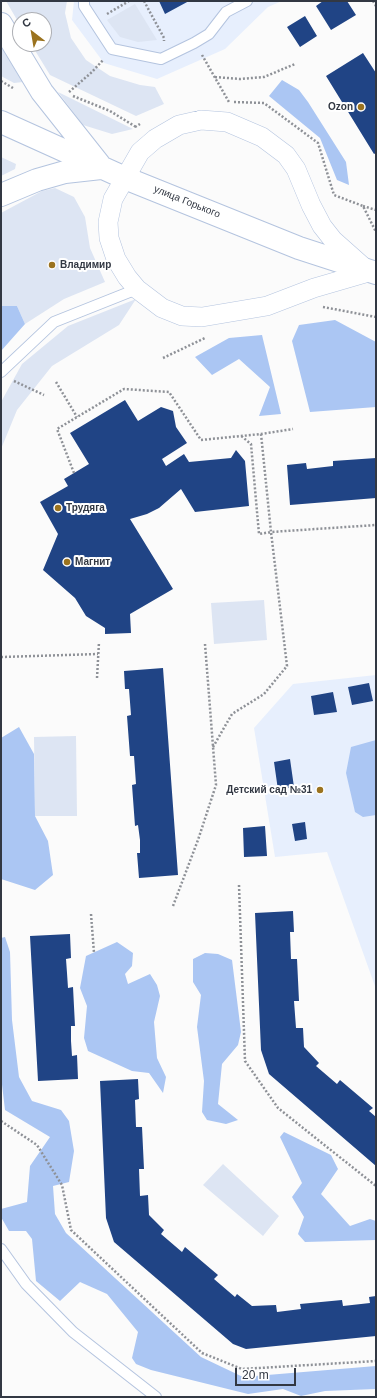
<!DOCTYPE html>
<html>
<head>
<meta charset="utf-8">
<style>
  body { margin:0 }
  #map { position:relative; width:377px; height:1398px; overflow:hidden; background:#fbfbfb; font-family:Arial,sans-serif }
  canvas { display:block }
  .frame { position:absolute; inset:0; border:2px solid #323843; pointer-events:none }
  .north { position:absolute; left:12px; top:12px; width:40px; height:40px; box-sizing:border-box; background:#fff; border:1px solid #adafb4; border-radius:50%; rotate:329deg; font-size:11px; font-weight:700; line-height:16px; text-align:center; color:#323843 }
  .north::after { content:''; display:block; margin:auto; width:14px; height:18px; background:#9b731f; clip-path:polygon(50% 0,100% 100%,50% 72%,0 100%) }
  .scale { position:absolute; left:235px; top:1368px; width:61px; height:18px; box-sizing:border-box; border:2px solid #323843; border-top:0; padding-left:5px; font-size:12px; line-height:14px; white-space:nowrap; color:#323843; -webkit-text-stroke:3px #fff; paint-order:stroke }
</style>
</head>
<body>
<div id="map">
<canvas width="377" height="1398"></canvas>
<div class="frame"></div>
<div class="north">С</div>
<div class="scale">20 m</div>
</div>
<script>
const ctx = document.querySelector('canvas').getContext('2d');
ctx.lineJoin = 'round';
function paint(path, color) { ctx.fillStyle = color; ctx.fill(path, 'evenodd'); }
const poly = rows => new Path2D(rows.map(r => 'M' + r).join(''));
function stroke(path, color, width, dash) { ctx.strokeStyle = color; ctx.lineWidth = width; ctx.lineCap = dash ? 'butt' : 'round'; ctx.setLineDash(dash || []); ctx.stroke(path); }
function drawText(font, color, halo, rows, align = 'center') {
  ctx.font = font + ' Arial,sans-serif'; ctx.lineWidth = 4; ctx.setLineDash([]); ctx.textBaseline = 'middle'; ctx.strokeStyle = halo; ctx.fillStyle = color; for (const [text, x, y, turn = 0] of rows) {
    ctx.save(); ctx.translate(x, y); ctx.rotate((+turn || 0) * Math.PI / 180); ctx.textAlign = isNaN(turn) ? turn : align; if (halo) ctx.strokeText(text, 0, 0); ctx.fillText(text, 0, 0); ctx.restore();
  }
}
paint(poly([
  [74,1,282,1,268,7,225,49,157,79,104,63,72,20],
  [376,675,376,989,327,852,275,857,254,728,293,684]
]), '#e7effd');
paint(poly([
  [6,1,67,1,65,13,71,38,86,60,110,76,140,85,155,87,164,104,136,116,50,75,31,44,44,44,44,20,20,20,20,25],
  [135,4,157,40,138,42,120,37,107,20],
  [1,46,23,82,14,83,1,76],
  [58,92,133,129,112,134,83,125],
  [1,157,16,164,15,169,1,176],
  [55,188,74,197,85,217,90,248,105,282,64,299,25,324,17,306,1,306,1,213,42,191],
  [136,299,119,325,52,366,17,410,1,449,1,402,22,364,68,326],
  [264,600,267,640,214,644,211,603],
  [76,736,77,816,35,816,34,737],
  [223,1164,279,1216,263,1236,203,1185]
]), '#dde5f3');
paint(poly([
  [282,80,299,90,308,102,346,162,349,185,337,180,320,138,269,96],
  [1,306,17,306,25,324,1,351],
  [335,320,376,342,376,407,310,412,292,341,299,325],
  [262,335,281,414,259,416,270,387,239,359,212,375,195,357,229,338],
  [19,727,34,754,35,816,48,841,53,875,35,890,1,879,1,738],
  [376,740,376,815,363,817,355,812,346,773,351,747],
  [5,937,10,952,12,1020,19,1077,32,1101,61,1110,69,1121,74,1151,69,1182,53,1186,55,1214,66,1233,201,1357,243,1377,376,1366,376,1389,325,1391,301,1396,283,1389,248,1394,151,1370,136,1364,132,1358,138,1332,107,1294,80,1282,60,1301,36,1281,32,1239,26,1231,9,1231,1,1217,1,1209,27,1202,30,1166,50,1137,5,1110,1,1076,1,938],
  [117,942,133,953,132,966,125,974,128,984,150,974,157,985,160,996,154,1022,157,1058,166,1077,163,1093,149,1073,132,1071,88,1051,84,1038,87,1006,80,988,86,956],
  [205,953,218,954,232,960,241,1032,238,1045,222,1064,218,1104,238,1120,226,1124,207,1120,202,1112,204,1081,197,1027,201,995,193,982,193,959],
  [284,1132,331,1155,338,1169,321,1194,350,1226,370,1219,376,1221,376,1240,305,1242,298,1234,304,1217,292,1197,302,1183,280,1137]
]), '#abc6f3');
paint(poly([
  [159,1,189,1,165,14],
  [323,1,347,1,356,15,331,30,316,6],
  [305,16,317,36,300,47,287,27],
  [363,53,376,73,376,153,374,154,326,76],
  [125,400,138,421,161,407,173,411,176,427,187,443,162,459,166,466,184,454,189,462,231,458,236,450,245,461,249,506,195,512,181,489,159,508,147,514,130,519,173,589,130,614,131,633,105,634,105,628,86,616,75,598,43,570,58,534,40,502,68,486,64,479,89,464,70,433],
  [376,458,376,498,290,505,287,465,306,463,307,469,333,466,333,461],
  [163,668,178,875,139,878,137,853,140,853,140,840,138,825,135,826,132,785,136,784,134,756,130,756,127,716,131,715,129,689,125,689,124,671],
  [369,683,373,701,352,705,348,687],
  [333,692,337,712,314,715,311,696],
  [290,759,294,787,278,790,274,762],
  [305,822,307,839,295,841,292,824],
  [265,826,267,856,244,857,243,828],
  [293,911,294,932,290,932,291,959,297,959,299,1001,294,1001,296,1028,303,1028,304,1047,319,1063,316,1066,337,1084,340,1080,373,1108,369,1111,376,1117,376,1166,269,1074,261,1050,255,913],
  [70,934,71,958,66,959,67,973,68,988,73,987,75,1026,71,1026,71,1041,72,1056,77,1055,78,1079,38,1081,30,936],
  [138,1079,139,1099,135,1100,136,1127,142,1127,144,1169,139,1169,140,1196,148,1195,149,1215,164,1230,161,1234,182,1252,185,1247,218,1275,214,1279,235,1297,237,1294,252,1306,276,1305,277,1312,301,1309,300,1304,342,1300,343,1306,370,1303,369,1297,376,1296,376,1336,246,1349,233,1344,114,1242,106,1218,100,1081]
]), '#204485');
const lane = poly([
  [84,1,84,6,112,49,161,59,194,43,209,34,226,12,247,1],
  [1,372,54,322,137,289],
  [1,1249,26,1284,73,1332,156,1397]
]);
const street = poly([
  [201,120,227,122,262,137,286,155,296,169,311,205,322,226,333,240,369,272,314,288,267,306,202,317,182,316,162,308,137,289,127,277,116,259,109,238,108,222,113,199,140,152,155,139,179,125,201,120]
]);
const primary = poly([
  [1,24,42,92,99,164],
  [1,122,125,178,299,248,376,273],
  [1,195,37,180,65,172,101,168]
]);
stroke(lane, '#b4c4df', 12);
stroke(street, '#b4c4df', 20);
stroke(primary, '#b4c4df', 24);
stroke(poly([
  [144,1,164,38,164,41],
  [373,1,376,6],
  [107,14,129,1],
  [202,55,229,102],
  [215,77,240,79,264,77,295,64],
  [1,81,13,88],
  [69,92,92,72,103,60],
  [73,96,110,111,136,127],
  [234,102,264,103,318,143,334,195,363,206,376,232],
  [135,127,140,124],
  [363,206,376,210],
  [323,307,376,317],
  [163,358,205,338],
  [14,381,44,395],
  [56,382,77,417],
  [261,434,271,532,376,525],
  [74,473,57,429,124,389,169,392,201,440,261,434,293,429],
  [1,657,98,654],
  [97,678,99,642],
  [213,747,232,714,264,694,287,666,271,532,259,534,251,444,240,435],
  [239,885,245,1061,278,1108,376,1186],
  [173,906,198,840,216,785,205,644],
  [91,914,94,953],
  [1,1121,37,1145,62,1185,71,1230,202,1353,242,1369,376,1361]
]), '#8e9197', 2.5, [2, 2]);
stroke(lane, '#fff', 10);
stroke(street, '#fff', 19);
stroke(primary, '#fff', 22);
for (const [x, y, r, color] of [
  [361,107,4,"#9b731f"],
  [52,265,4,"#9b731f"],
  [58,508,4,"#9b731f"],
  [67,562,4,"#9b731f"],
  [320,790,4,"#9b731f"]
]) { const dot = new Path2D(); dot.arc(x, y, r, 0, 2 * Math.PI); ctx.fillStyle = color; ctx.fill(dot); stroke(dot, '#fff', 1.5); }
drawText('bold 10px', '#323843', '#fff', [
  ["Ozon",353,107,"right"],
  ["Владимир",60,265],
  ["Трудяга",66,508],
  ["Магнит",75,562],
  ["Детский сад №31",312,790,"right"]
], 'left');
drawText('10px', '#323843', '#fff', [
  ["улица Горького",187,202,22]
]);
</script>
</body>
</html>
